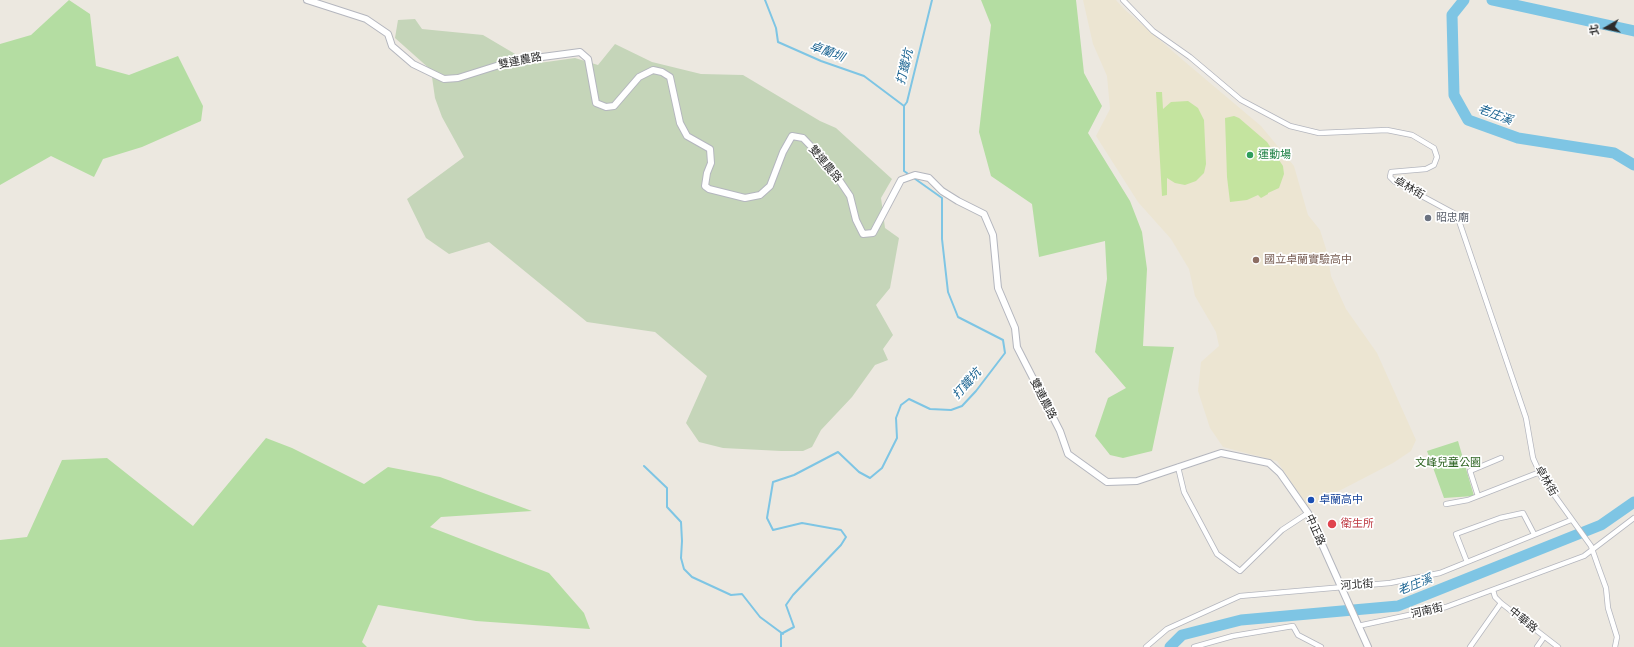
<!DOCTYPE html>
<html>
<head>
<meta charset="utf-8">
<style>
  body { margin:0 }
  #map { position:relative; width:1634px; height:647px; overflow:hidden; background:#ece8e0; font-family:"PT Sans Narrow","Noto Sans TC",sans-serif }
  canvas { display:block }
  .north { position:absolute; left:1586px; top:8px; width:40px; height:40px; -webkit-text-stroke:3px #fff; paint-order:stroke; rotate:261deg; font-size:11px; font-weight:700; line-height:16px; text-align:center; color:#2c2c2c }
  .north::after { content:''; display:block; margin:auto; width:14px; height:18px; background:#2c2c2c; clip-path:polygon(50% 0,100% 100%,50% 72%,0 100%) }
</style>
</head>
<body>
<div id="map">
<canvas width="1634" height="647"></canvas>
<div class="north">北</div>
</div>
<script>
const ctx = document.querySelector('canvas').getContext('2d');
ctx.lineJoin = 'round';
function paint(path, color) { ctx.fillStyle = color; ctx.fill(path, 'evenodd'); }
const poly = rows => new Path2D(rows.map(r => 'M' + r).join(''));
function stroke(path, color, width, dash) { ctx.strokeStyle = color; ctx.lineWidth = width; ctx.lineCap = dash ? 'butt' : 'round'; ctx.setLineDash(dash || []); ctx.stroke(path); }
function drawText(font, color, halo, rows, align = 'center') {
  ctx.font = font + ' "PT Sans Narrow","Noto Sans TC",sans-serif'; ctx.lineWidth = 3.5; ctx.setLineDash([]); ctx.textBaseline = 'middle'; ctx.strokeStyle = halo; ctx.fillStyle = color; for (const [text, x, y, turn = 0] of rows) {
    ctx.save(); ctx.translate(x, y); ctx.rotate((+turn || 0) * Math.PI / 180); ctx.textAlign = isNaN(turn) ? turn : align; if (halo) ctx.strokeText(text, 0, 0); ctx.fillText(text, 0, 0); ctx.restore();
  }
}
paint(poly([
  [1083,0,1116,0,1124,9,1184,61,1261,126,1294,166,1308,215,1320,230,1327,252,1331,276,1346,309,1377,353,1416,440,1411,451,1393,463,1308,507,1277,461,1223,447,1210,428,1198,391,1201,362,1219,346,1216,332,1195,296,1189,269,1171,239,1138,202,1096,136,1110,109,1107,76,1093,44]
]), '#ece5d2');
paint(poly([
  [69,0,90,14,96,66,129,75,178,56,203,106,201,121,142,147,103,159,94,177,51,156,0,185,0,44,31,35],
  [981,0,1076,0,1084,73,1102,106,1088,133,1130,201,1142,232,1147,269,1143,346,1174,347,1152,451,1123,458,1110,455,1095,436,1108,398,1126,388,1095,352,1107,279,1105,241,1039,257,1032,204,991,176,979,132,991,25],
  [266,438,292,448,364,484,388,467,440,477,532,511,441,517,430,527,549,573,584,613,590,629,476,621,378,605,362,642,367,647,0,647,0,540,27,537,62,460,107,458,193,526],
  [1458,441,1474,496,1444,498,1427,451]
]), '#b4dda2');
paint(poly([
  [415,19,422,29,483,35,532,64,575,58,598,65,615,44,652,62,701,74,743,75,820,121,836,128,892,179,881,198,885,228,899,238,890,288,876,305,893,335,883,349,888,360,875,365,852,397,821,430,812,447,803,451,781,451,723,448,699,442,686,423,707,376,655,332,587,322,489,242,449,254,426,238,407,199,464,157,442,117,435,98,431,70,395,38,398,20]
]), '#c5d5b9');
paint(poly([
  [1156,92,1162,92,1163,109,1171,102,1188,101,1198,108,1204,120,1206,164,1204,173,1196,181,1185,185,1175,183,1167,178,1167,195,1162,196],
  [1234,116,1239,118,1267,142,1283,166,1284,174,1279,188,1268,193,1268,194,1261,198,1258,195,1247,200,1230,202,1227,177,1225,118]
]), '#c4e49f');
stroke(poly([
  [765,0,776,28,778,42,821,61,864,76,904,106],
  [644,466,667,488,667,507,681,522,682,541,681,558,684,569,692,577,731,595,742,594,760,617,783,634],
  [781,647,781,634,794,627,786,605,793,595,841,545,846,537,841,530,802,523,773,530,767,518,773,482,794,475,838,452,859,472,870,478,882,468,897,438,896,418,901,405,909,399,930,409,951,410,962,406,976,391,1005,353,1003,340,958,317,948,292,942,239,942,198,904,171,904,106,907,102,932,0]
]), '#7ec5e4', 2);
stroke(poly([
  [1464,0,1452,15,1454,95,1468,120,1518,138,1614,153,1634,165],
  [1492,0,1634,31],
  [1170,647,1182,635,1241,620,1398,606,1601,525,1634,502]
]), '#7ec5e4', 11);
const minor = poly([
  [1123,0,1153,31,1190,57,1241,100,1290,126,1319,133,1387,130,1412,135,1434,148,1437,157,1434,165,1426,169,1391,172,1390,177,1394,181,1457,215,1526,418,1533,458,1542,478,1591,546,1598,566,1606,588,1608,608,1617,637,1615,647],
  [1178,467,1184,492,1217,554,1240,571,1282,530,1308,513],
  [1478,496,1470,471,1501,458],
  [1446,504,1468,500,1540,472],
  [1467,562,1456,534,1500,518,1523,513,1534,534],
  [1493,590,1495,597,1501,603,1558,647],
  [1358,626,1446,607,1584,556,1634,518],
  [1146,647,1167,629,1240,596,1390,583,1440,573,1571,520],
  [1194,647,1233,636,1293,626,1298,635,1321,647],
  [1470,647,1501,603],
  [1537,647,1544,637]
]);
const tertiary = poly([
  [307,0,366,19,388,34,392,46,413,64,444,79,458,78,512,61,580,52,588,59,596,103,606,107,614,106,639,77,653,70,662,72,670,77,680,123,687,136,710,149,711,163,707,173,705,186,709,189,745,198,760,195,770,186,783,152,792,136,803,138,829,165,850,196,856,220,863,234,873,233,901,180,915,175,929,178,942,191,958,201,984,214,993,235,998,288,1015,328,1017,347,1060,431,1068,454,1107,482,1137,481,1221,453,1269,463,1280,473,1308,513,1368,647]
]);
stroke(minor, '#b4b6be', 6);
stroke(tertiary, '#b4b6be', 8);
stroke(minor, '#fff', 4.5);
stroke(tertiary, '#fff', 6);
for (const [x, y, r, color] of [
  [1250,155,4,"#2e9e5b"],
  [1428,218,4,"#6b7280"],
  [1256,260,4,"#8d6e63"],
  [1311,500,4,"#1a4fb4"],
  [1332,524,5,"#e0444e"]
]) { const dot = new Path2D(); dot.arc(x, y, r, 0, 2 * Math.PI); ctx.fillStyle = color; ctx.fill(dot); stroke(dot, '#fff', 1.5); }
drawText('11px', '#2c2c2c', '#fff', [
  ["雙連農路",520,61,-11],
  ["雙連農路",825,164,50],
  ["卓林街",1409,188,30],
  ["雙連農路",1043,399,63],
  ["卓林街",1546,481,60],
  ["中正路",1315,530,66],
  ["河北街",1357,585,-4],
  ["河南街",1427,611,-13],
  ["中華路",1523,620,39]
]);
drawText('11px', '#27864d', '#fff', [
  ["運動場",1258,155]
], 'left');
drawText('11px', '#5b616d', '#fff', [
  ["昭忠廟",1436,218]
], 'left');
drawText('11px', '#785e54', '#fff', [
  ["國立卓蘭實驗高中",1264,260]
], 'left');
drawText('11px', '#2d6422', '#fff', [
  ["文峰兒童公園",1448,463]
]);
drawText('11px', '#164399', '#fff', [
  ["卓蘭高中",1319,500]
], 'left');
drawText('11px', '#be3a42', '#fff', [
  ["衛生所",1341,524]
], 'left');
drawText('italic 12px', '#1b6492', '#fff', [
  ["卓蘭圳",827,52,21],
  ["打鐵坑",905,67,-76],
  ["老庄溪",1495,115,21],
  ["打鐵坑",967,384,-48],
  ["老庄溪",1415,585,-22]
]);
</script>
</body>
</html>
